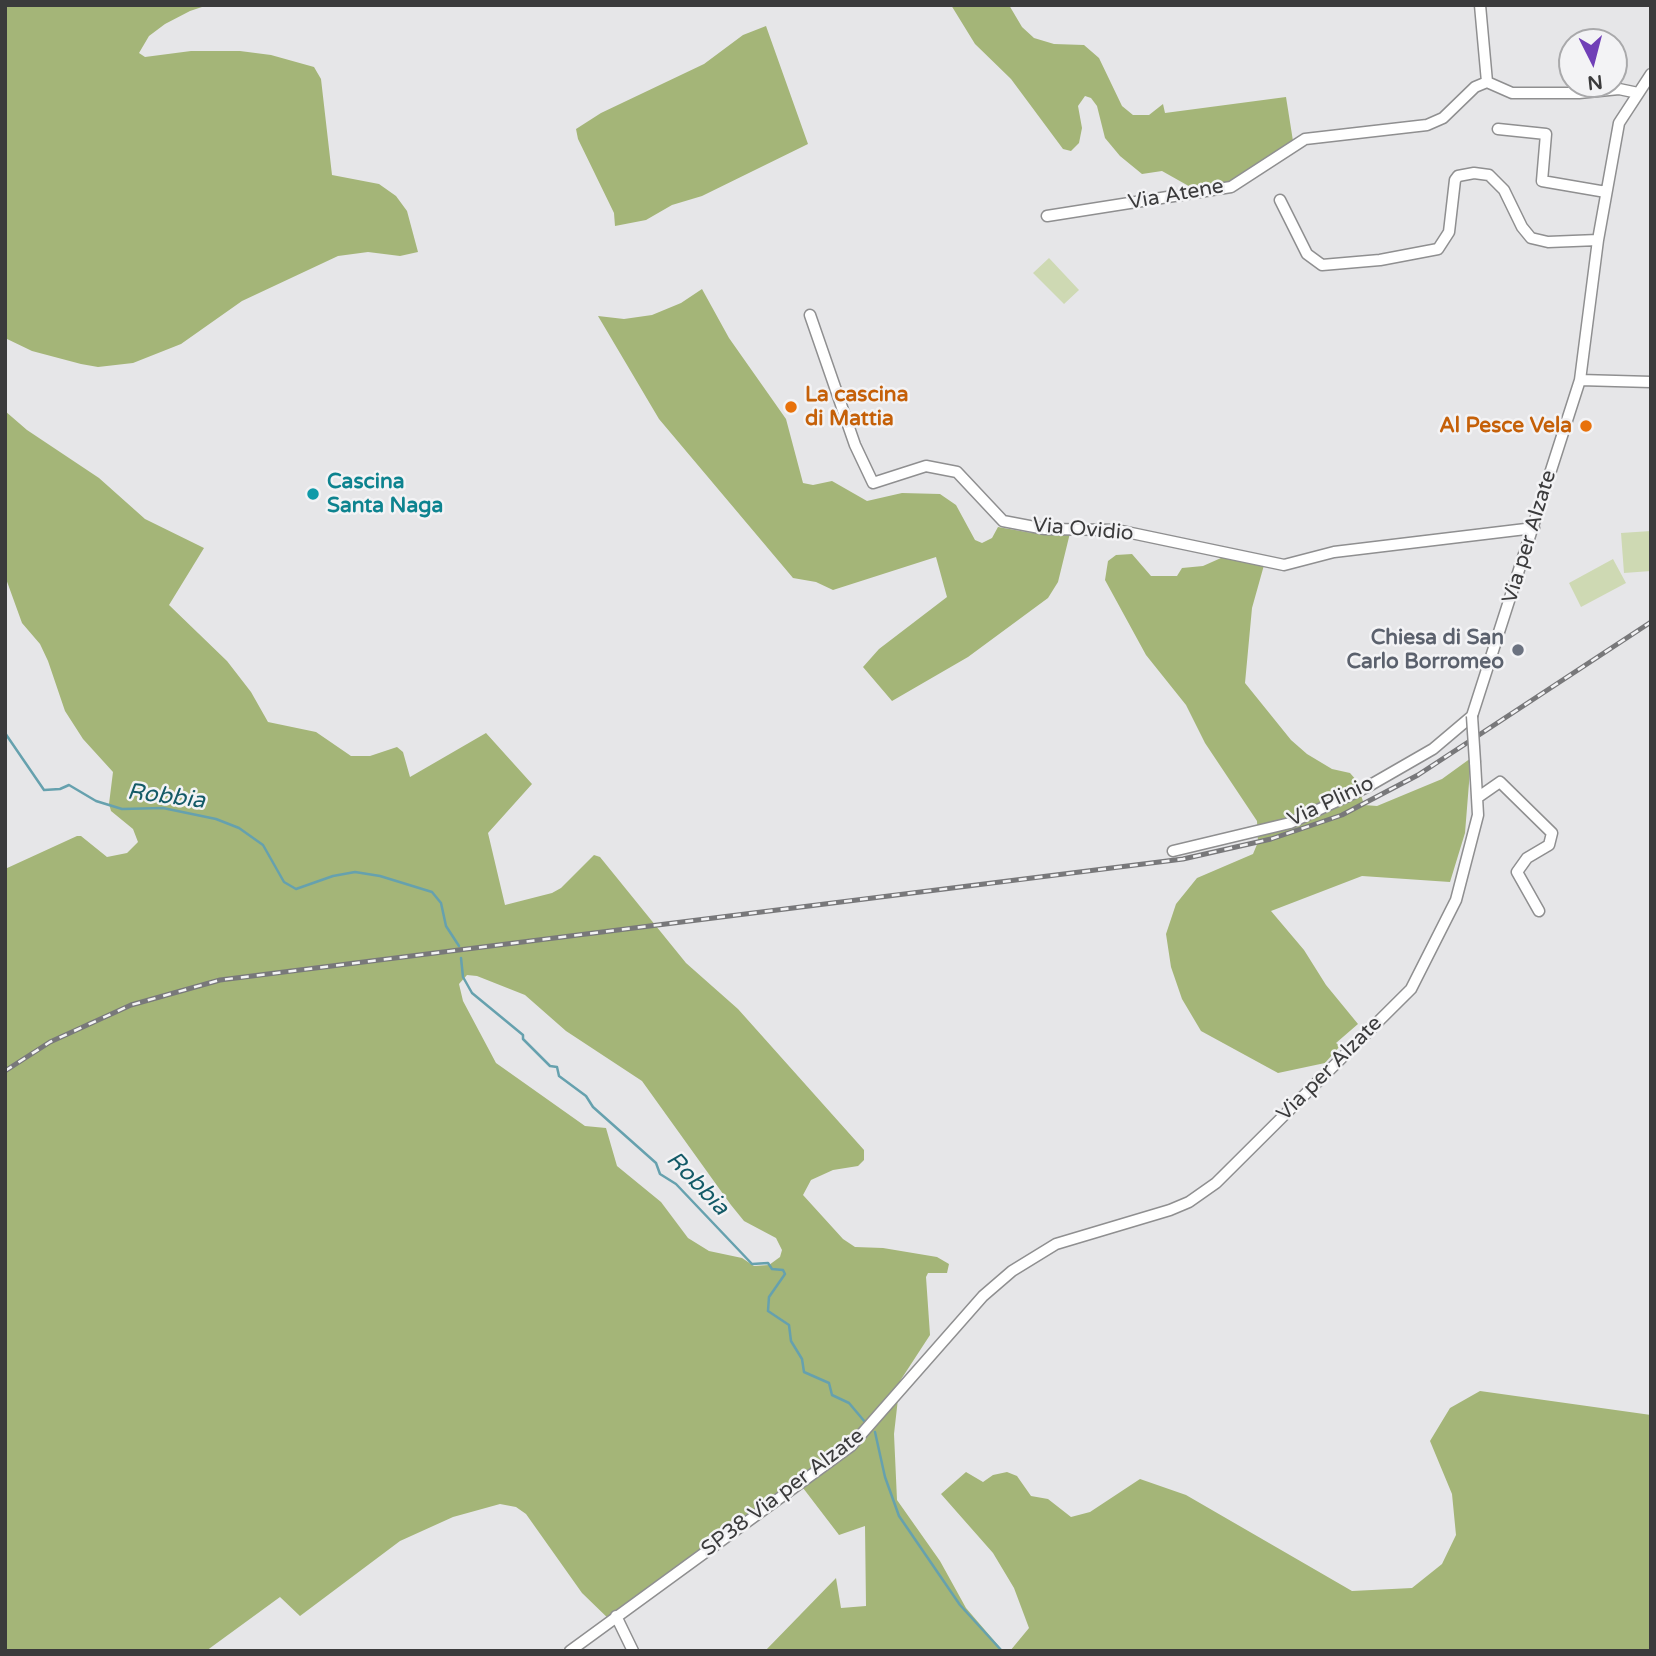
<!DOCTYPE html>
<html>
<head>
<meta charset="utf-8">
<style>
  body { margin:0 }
  #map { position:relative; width:1656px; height:1656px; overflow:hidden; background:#e6e6e8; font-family:"Varela Round",sans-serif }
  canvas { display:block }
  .frame { position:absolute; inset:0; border:7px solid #3b3b3c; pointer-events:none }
  .north { position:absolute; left:1558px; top:28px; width:70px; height:70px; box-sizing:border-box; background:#f3f3f5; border:2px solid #a9a9ab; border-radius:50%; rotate:174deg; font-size:19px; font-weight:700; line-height:28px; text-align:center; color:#3b3b3c }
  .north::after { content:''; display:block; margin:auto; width:24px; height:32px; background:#703fb7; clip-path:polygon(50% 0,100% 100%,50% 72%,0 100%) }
</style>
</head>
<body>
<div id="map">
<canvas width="1656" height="1656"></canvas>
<div class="frame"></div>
<div class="north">N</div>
</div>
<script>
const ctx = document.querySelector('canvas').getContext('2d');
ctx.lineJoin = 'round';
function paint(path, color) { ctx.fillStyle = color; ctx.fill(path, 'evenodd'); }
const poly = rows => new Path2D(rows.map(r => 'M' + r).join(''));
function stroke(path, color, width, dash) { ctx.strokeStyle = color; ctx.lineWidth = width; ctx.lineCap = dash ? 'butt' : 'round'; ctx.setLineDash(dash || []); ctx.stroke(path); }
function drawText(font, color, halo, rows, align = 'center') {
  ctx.font = font + ' "Varela Round",sans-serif'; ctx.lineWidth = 5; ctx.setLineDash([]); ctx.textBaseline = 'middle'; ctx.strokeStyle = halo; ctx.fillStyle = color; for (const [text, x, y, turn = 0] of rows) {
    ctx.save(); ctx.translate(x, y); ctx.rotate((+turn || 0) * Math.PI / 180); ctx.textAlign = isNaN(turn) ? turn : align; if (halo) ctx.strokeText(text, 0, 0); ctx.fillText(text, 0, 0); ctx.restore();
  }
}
paint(poly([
  [1049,258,1079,290,1064,304,1033,273],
  [1651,531,1651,571,1624,573,1621,533],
  [1613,559,1626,583,1581,607,1569,583]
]), '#ced9b3');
paint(poly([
  [5,5,208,5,190,11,165,24,149,36,139,53,145,57,191,51,240,51,271,55,314,67,321,79,332,175,379,184,396,196,407,211,418,252,400,256,368,252,338,256,242,301,181,344,133,363,98,367,81,364,32,351,5,338],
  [951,5,1009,5,1022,27,1034,38,1054,44,1084,45,1099,58,1122,106,1133,115,1149,115,1163,104,1165,113,1286,97,1293,141,1233,182,1194,189,1162,171,1142,174,1120,156,1105,138,1097,106,1091,98,1085,96,1078,106,1082,128,1079,143,1071,151,1063,149,1011,79,975,44],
  [766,26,808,144,702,196,672,205,646,220,615,226,614,213,578,139,576,129,601,113,704,64,743,35],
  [702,289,729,338,786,419,803,483,813,485,832,481,867,501,902,493,940,494,956,505,975,540,982,543,992,538,998,527,1032,533,1070,533,1058,582,1048,598,968,657,892,701,863,667,879,649,947,597,936,557,833,590,816,582,793,578,659,419,598,316,624,319,652,315,681,303],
  [5,411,27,430,99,478,145,519,204,548,169,605,227,661,251,692,268,722,316,732,351,756,370,756,397,747,403,752,410,777,486,733,532,784,488,833,505,905,552,893,561,888,594,855,600,857,686,963,738,1009,864,1150,864,1160,858,1166,833,1170,811,1180,803,1195,843,1239,855,1247,883,1248,937,1257,949,1264,947,1273,928,1273,926,1277,930,1335,900,1381,894,1434,897,1500,940,1561,966,1608,1003,1651,765,1651,836,1578,841,1608,866,1606,865,1526,839,1535,800,1484,614,1624,582,1593,526,1514,516,1507,500,1504,453,1517,400,1541,300,1616,280,1597,206,1651,5,1651,5,869,77,836,81,836,107,857,127,853,138,842,133,829,111,811,109,804,113,772,83,739,65,711,48,661,40,644,22,623,5,576],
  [467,975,477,976,525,995,566,1031,642,1081,731,1205,744,1221,776,1238,782,1250,780,1257,769,1265,754,1266,742,1258,709,1251,688,1238,661,1202,617,1166,606,1128,585,1126,496,1063,463,1001,459,984],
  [1239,550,1266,558,1252,608,1245,683,1291,740,1307,754,1332,769,1350,773,1357,781,1364,805,1377,806,1442,779,1471,758,1465,833,1450,882,1362,876,1271,911,1304,950,1326,985,1358,1024,1336,1043,1340,1046,1325,1063,1278,1073,1201,1031,1182,999,1171,967,1166,934,1176,904,1197,878,1253,854,1258,842,1257,821,1205,743,1186,705,1146,655,1105,580,1108,561,1116,555,1132,554,1151,576,1177,576,1182,568,1203,566],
  [1480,1391,1651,1415,1651,1651,1010,1651,1029,1628,1014,1588,993,1553,941,1494,966,1472,983,1482,993,1475,1007,1472,1017,1476,1031,1496,1048,1499,1071,1517,1090,1512,1140,1479,1186,1495,1352,1591,1412,1588,1442,1564,1456,1535,1452,1494,1430,1441,1450,1408]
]), '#a4b578');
stroke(poly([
  [5,733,44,790,60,789,69,785,96,801,122,809,163,808,216,819,239,828,263,845,284,882,296,889,333,876,355,872,380,876,432,892,441,903,446,926,459,946],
  [461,958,463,977,472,993,523,1035,523,1039,550,1066,557,1067,559,1076,586,1096,593,1107,656,1163,660,1174,676,1184,752,1264,768,1263,772,1269,783,1270,785,1274,769,1297,768,1311,789,1325,791,1341,802,1359,804,1372,829,1383,832,1395,849,1403,865,1422],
  [875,1432,885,1477,899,1516,960,1605,1002,1651]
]), '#66a1ae', 2.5);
const minor = poly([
  [1480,5,1487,82,1512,93,1579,93,1619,89,1638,93],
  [1498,129,1546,134,1542,181,1606,192],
  [1280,200,1307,254,1322,265,1380,260,1438,249,1449,232,1455,180,1458,176,1474,173,1489,175,1504,190,1522,227,1531,238,1548,242,1598,240],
  [1047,216,1231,187,1305,139,1427,125,1443,118,1475,87,1487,82],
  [810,315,855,445,873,483,926,466,957,472,1003,521,1045,529,1117,530,1284,565,1334,552,1534,528],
  [1580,380,1651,382],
  [1477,798,1500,782,1552,833,1549,845,1527,858,1517,872,1539,911],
  [1173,851,1290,823,1367,787,1433,749,1472,716,1580,380,1598,240,1619,123,1651,74],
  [616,1616,633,1651],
  [570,1651,851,1446,983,1296,1012,1271,1056,1244,1170,1210,1189,1202,1216,1183,1411,989,1456,900,1478,815,1475,762]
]);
stroke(minor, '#8f8f90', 13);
stroke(minor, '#fff', 10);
const rail = poly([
  [5,1071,50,1042,131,1005,220,980,1183,859,1271,839,1342,815,1418,775,1651,622]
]);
stroke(rail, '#78787a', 5);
stroke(rail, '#f3f3f5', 2.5, [8]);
const minorBridge = poly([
  [1472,716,1475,762]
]);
stroke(minorBridge, '#8f8f90', 13, []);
stroke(minorBridge, '#fff', 10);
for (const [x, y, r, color] of [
  [791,407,7,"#e8710a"],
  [1586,426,7,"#e8710a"],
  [313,494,7,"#0f9aa8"],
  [1518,650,7,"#6b7280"]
]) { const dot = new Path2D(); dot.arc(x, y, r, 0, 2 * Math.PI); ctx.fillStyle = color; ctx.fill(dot); stroke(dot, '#f3f3f5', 2.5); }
drawText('21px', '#3b3b3c', '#f3f3f5', [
  ["Via Atene",1176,195,-10],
  ["Via Ovidio",1083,530,5],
  ["Via per Alzate",1530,537,-73],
  ["Via Plinio",1331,802,-25],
  ["Via per Alzate",1330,1069,-45],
  ["SP38 Via per Alzate",783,1493,-37]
]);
drawText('bold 21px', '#c56008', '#f3f3f5', [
  ["La cascina",805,395],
  ["di Mattia",805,419],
  ["Al Pesce Vela",1572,426,"right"]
], 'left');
drawText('bold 21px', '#0d838f', '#f3f3f5', [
  ["Cascina",327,482],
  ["Santa Naga",327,506]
], 'left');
drawText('bold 21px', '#5b616d', '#f3f3f5', [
  ["Chiesa di San",1504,638],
  ["Carlo Borromeo",1504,662]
], 'right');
drawText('italic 23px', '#135a67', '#f3f3f5', [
  ["Robbia",166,797,7],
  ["Robbia",697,1184,46]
]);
</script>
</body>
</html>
